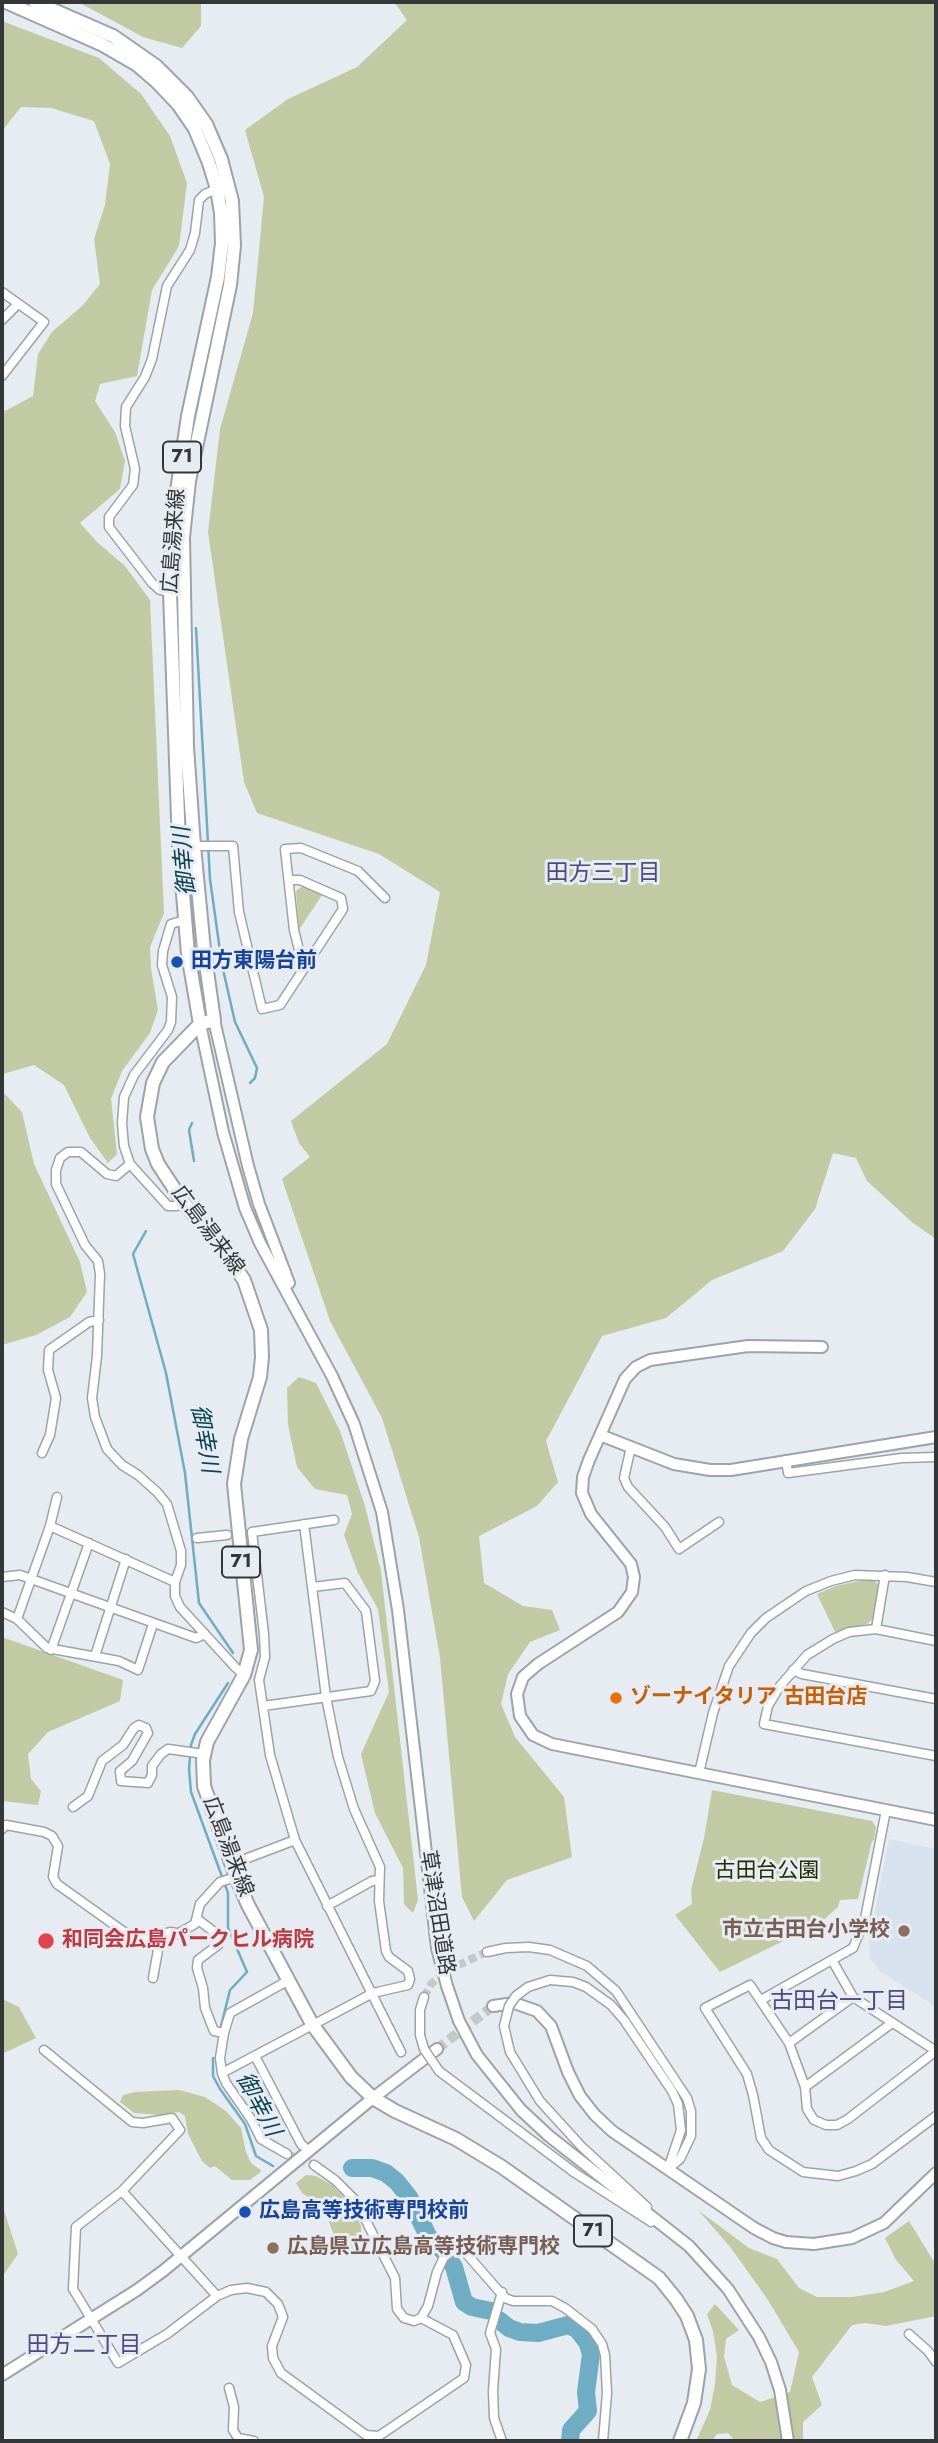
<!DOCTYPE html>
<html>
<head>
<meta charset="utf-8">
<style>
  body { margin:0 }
  #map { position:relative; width:938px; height:2443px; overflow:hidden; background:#e6ecf1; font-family:Jost,sans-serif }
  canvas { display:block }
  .frame { position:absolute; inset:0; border:4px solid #343739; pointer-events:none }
</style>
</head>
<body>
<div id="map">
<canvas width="938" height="2443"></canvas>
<div class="frame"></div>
</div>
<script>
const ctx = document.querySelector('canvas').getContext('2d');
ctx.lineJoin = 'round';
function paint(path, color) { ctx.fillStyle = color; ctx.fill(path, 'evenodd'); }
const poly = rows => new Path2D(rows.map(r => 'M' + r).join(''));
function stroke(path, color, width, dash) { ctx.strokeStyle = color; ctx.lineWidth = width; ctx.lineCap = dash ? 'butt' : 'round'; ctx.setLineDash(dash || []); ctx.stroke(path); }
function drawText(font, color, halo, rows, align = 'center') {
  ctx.font = font + ' Jost,"Noto Sans JP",sans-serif'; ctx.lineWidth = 6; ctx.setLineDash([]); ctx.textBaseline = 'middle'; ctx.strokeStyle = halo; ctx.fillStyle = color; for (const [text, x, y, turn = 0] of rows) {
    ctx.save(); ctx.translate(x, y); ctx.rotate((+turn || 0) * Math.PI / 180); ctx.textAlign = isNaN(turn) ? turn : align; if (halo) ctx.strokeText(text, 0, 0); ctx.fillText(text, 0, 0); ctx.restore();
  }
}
paint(poly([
  [889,1839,936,1849,936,2007,880,1971,870,1958,869,1942]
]), '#d7e2ee');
paint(poly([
  [78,2,201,2,201,26,182,48,143,37],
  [394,2,936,2,936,1239,913,1223,867,1181,856,1158,833,1153,815,1209,783,1251,712,1280,666,1318,602,1336,546,1441,558,1482,537,1506,479,1536,484,1583,523,1606,552,1610,560,1630,530,1642,508,1674,501,1704,515,1737,564,1797,572,1857,507,1880,474,1921,462,1897,440,1658,419,1537,382,1418,330,1321,282,1179,310,1157,299,1143,291,1121,387,1044,426,965,440,892,379,854,257,813,244,782,208,532,220,429,253,313,264,197,245,130,288,99,357,67,407,20],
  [2,21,99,58,141,94,170,136,187,183,179,246,152,290,137,376,100,384,95,401,115,432,125,461,120,489,80,523,98,543,125,566,150,600,164,913,150,947,151,968,158,1010,150,1033,122,1071,111,1099,117,1154,108,1163,90,1138,64,1085,34,1065,3,1074,2,1078,2,408,5,411,33,396,38,354,52,332,83,305,100,284,94,239,105,205,110,164,94,121,51,108,21,107,2,131],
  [303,886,322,895,299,930,296,891],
  [2,1091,22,1112,34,1164,80,1262,87,1292,70,1317,36,1335,2,1345],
  [299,1377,316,1383,340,1431,365,1506,381,1571,418,1900,413,1913,404,1904,403,1868,375,1813,361,1754,389,1692,378,1609,358,1573,344,1535,352,1514,347,1495,315,1489,297,1467,288,1425,287,1388],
  [859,1581,875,1581,879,1586,872,1620,867,1624,835,1632,817,1594,836,1586],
  [2,1637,123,1680,120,1701,48,1732,28,1754,31,1779,41,1791,38,1805,2,1801],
  [712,1790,872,1821,876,1827,874,1840,872,1841,858,1899,840,1900,838,1907,820,1923,720,1972,675,1915,692,1904,691,1890,704,1838],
  [2,1999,19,2007,36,2038,2,2054],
  [179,2090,205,2097,226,2111,241,2128,246,2152,251,2163,262,2171,250,2180,232,2180,215,2166,210,2168,202,2161,188,2134,185,2116,179,2112,161,2115,134,2113,120,2102,123,2095,135,2092],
  [306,2175,316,2176,332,2185,350,2204,361,2226,362,2242,355,2250,344,2252,337,2243,327,2217,314,2201,302,2193,296,2183],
  [2,2204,18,2254,2,2277],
  [698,2210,749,2248,777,2259,799,2288,817,2297,852,2297,884,2292,914,2281,896,2260,885,2238,909,2221,936,2265,936,2316,886,2326,865,2323,852,2325,812,2377,822,2405,803,2422,803,2441,735,2441,728,2433,717,2434,712,2441,696,2441,710,2410,715,2384,717,2356,713,2331,707,2314,715,2304,739,2330,726,2339,724,2357,732,2385,760,2402,790,2392,799,2352,768,2300,731,2248]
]), '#c1caa3');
stroke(poly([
  [196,628,210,879,222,965,235,1022,257,1068,255,1078,250,1083],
  [192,1123,189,1130,194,1161],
  [146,1231,133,1254,166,1373,185,1473,199,1603,233,1653],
  [221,2026,230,1990,247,1972,228,1928,228,1893,191,1792,189,1769,191,1745,195,1734,228,1683],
  [213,2058,213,2076,220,2089,245,2124,256,2156,273,2166]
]), '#6eadc3', 2.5);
stroke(poly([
  [352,2168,372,2168,386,2173,397,2182,409,2197,428,2236,443,2251,454,2267,464,2302,472,2307,491,2311],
  [499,2320,509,2328,520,2332,538,2333,568,2325,577,2329,587,2342,591,2354,586,2392,588,2411,571,2430,570,2441]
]), '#6eadc3', 18);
stroke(poly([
  [424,1997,431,1984,447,1970,487,1952],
  [287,2154,314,2165]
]), '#c2c8cc', 8, [8, 4]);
stroke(poly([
  [437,2049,493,2006]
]), '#c2c8cc', 10, [10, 5]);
const street = poly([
  [2,292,44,322,2,376],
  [2,320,18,304],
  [172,592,160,590,152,583,109,527,109,517,133,485,135,469,125,426,126,407,145,377,152,359,167,286,190,250,195,233,199,200,205,194,217,189],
  [179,846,233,846,239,912,262,1009,280,1005,343,909,341,898,300,880,289,880],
  [305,965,300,954,294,930,285,849,301,848,358,871,385,898],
  [130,1164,116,1176,107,1174,81,1152,68,1152,60,1158,56,1170,56,1184,85,1245,98,1261,100,1274,97,1356,92,1398,95,1417,107,1449,122,1465,138,1475,157,1492,167,1504,181,1551,181,1565,175,1582,175,1596,180,1607,235,1667,244,1675],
  [183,1202,177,1206,168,1206,130,1164,124,1146,122,1123,124,1097,134,1075,168,1030,171,1022,172,997,162,965,163,951,171,924,185,920],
  [631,1447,624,1478,628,1487,665,1527,679,1549,719,1522],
  [42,1453,50,1435,56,1398,48,1370,49,1350,89,1322,99,1320],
  [786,1460,788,1473,902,1458,936,1457],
  [334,1520,252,1532,264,1634,265,1657,259,1680,270,1755,295,1840,401,2052],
  [50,1526,175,1582],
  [197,1538,227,1535],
  [2,1577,20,1575,196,1638,205,1634],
  [2,1612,17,1619,47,1648,119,1661,138,1670,153,1624],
  [17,1619,50,1526,57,1497],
  [876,1629,885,1575],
  [936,1641,876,1629,849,1632,833,1639,807,1655,780,1686,768,1706,764,1724,936,1756],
  [51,1650,89,1543],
  [95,1656,126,1559],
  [793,1670,802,1674,936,1699],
  [263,1706,371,1691,375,1681,366,1611,345,1583,313,1587],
  [699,1773,713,1713,729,1666,751,1633,766,1618,806,1591,831,1581,855,1575,907,1577,936,1582],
  [73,1807,88,1796,102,1761,123,1745,134,1728,139,1725,146,1728,148,1733,132,1761,120,1771,121,1781,148,1783,152,1775,152,1766,161,1754,168,1749,204,1754],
  [2,1829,6,1825,44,1832,52,1836,58,1846,53,1877,57,1884,127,1934,136,1937,159,1935,170,1932,177,1933],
  [232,1864,295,1840],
  [327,1906,372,1881,379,1880],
  [197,1919,213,1931,217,1938,218,1945,198,1960,197,1968,203,1988,205,2008,214,2031,224,2033],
  [487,1952,506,1948,529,1947,550,1950,587,1966,616,1991,687,2098,691,2111,691,2136,680,2159,668,2169],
  [832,1960,853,1997,936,2051],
  [153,1978,159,1944,195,1924,200,1904,220,1882,236,1877],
  [550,1980,573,1982,586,1987,611,2005,624,2020,672,2091,678,2104,681,2130,668,2169],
  [761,2000,853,1948,865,1919,886,1810],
  [504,2026,510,2052,540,2101,581,2146,647,2207],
  [420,2035,420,2010,424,1997],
  [789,2043,853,1997],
  [44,2050,132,2122,143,2123,172,2118,180,2130,122,2191,76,2227,73,2289,118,2363,167,2334,217,2296,231,2290,247,2288,266,2292,278,2304,283,2317,272,2346,273,2358,281,2373,366,2435,379,2436,464,2378,466,2365,453,2335,421,2318],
  [936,2051,848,2119,837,2125,826,2125,814,2120,807,2109,805,2087,789,2043,750,1985,705,2008,747,2074,753,2095,761,2138,769,2150,803,2172,838,2176,856,2171,872,2164,936,2116],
  [255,2056,301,2144,309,2151],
  [439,2071,575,2173,651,2222],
  [222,2073,373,1993,408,1985,410,1979,408,1971,389,1957,386,1951,379,1901,380,1867,354,1809,338,1757,326,1697,304,1524],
  [805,2087,892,2023],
  [287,2154,261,2139,251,2119,226,2083,222,2073,220,2058,224,2033,230,2013,289,1980],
  [314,2165,335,2180,356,2201,395,2278,397,2309,404,2318,414,2321,421,2318,428,2306,437,2272,444,2257,454,2250,464,2251,505,2298,513,2301,552,2301,565,2308,592,2329,602,2344,605,2355,607,2393,603,2441],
  [122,2191,217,2296],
  [502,2292,490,2333,496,2349,493,2391,494,2418,502,2441],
  [909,2334,928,2351,936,2362],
  [229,2388,234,2407,233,2430,238,2438,254,2441]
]);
const secondary = poly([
  [214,1020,248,1166,259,1204,289,1283],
  [200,1024,223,1132,245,1208,260,1243,332,1376,354,1424,382,1512,398,1610,437,1948,447,1986,459,2021,477,2055,521,2110,549,2136,689,2246,728,2289,759,2337,771,2362,780,2390,788,2441],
  [822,1347,748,1346,650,1360,636,1367,625,1379,589,1460,583,1477,582,1493,591,1514,631,1564,634,1577,632,1592,618,1612,538,1664,523,1677,517,1694,520,1716,533,1735,552,1744,936,1820],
  [600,1435,674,1464,710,1470,731,1470,936,1437],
  [493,2006,514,2003,537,2011,551,2026,568,2072,580,2096,595,2115,612,2131,754,2228,773,2238,786,2242,814,2244,852,2238,884,2223,936,2173],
  [2,2375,137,2290,163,2271,373,2098,437,2049]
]);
const primary = poly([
  [6,2,103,45,136,64,157,82,178,104,195,129,209,163,217,189,221,213,222,243,218,277,188,416,177,491,173,527,170,592,179,846,188,954,200,1024],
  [35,2,113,36,156,66,187,97,206,124,221,159,232,201,234,246,230,285,189,481,183,537,187,747,194,846,204,950,214,1020,200,1024,163,1062,153,1083,147,1117,152,1149,158,1164,183,1202,220,1245,244,1280,261,1330,262,1357,260,1377,241,1439,234,1484,251,1650,244,1675,207,1742,203,1760,204,1786,236,1877,248,1905,312,2024,351,2077,373,2098,395,2111,456,2139,502,2167,659,2278,676,2299,687,2316,696,2340,699,2369,694,2403,680,2441]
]);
stroke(street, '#9da3a9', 11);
stroke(secondary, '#9da3a9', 14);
stroke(primary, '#9da3a9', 16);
stroke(street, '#fff', 8);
stroke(secondary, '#fff', 10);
stroke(primary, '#fff', 12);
const streetBridge = poly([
  [504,2026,509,2006,516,1996,528,1987,550,1980],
  [420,2035,424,2049,439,2071]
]);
stroke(streetBridge, '#9da3a9', 11, []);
stroke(streetBridge, '#fff', 8);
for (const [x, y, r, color] of [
  [177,962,7,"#1a4fb4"],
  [616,1698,7,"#e8710a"],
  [904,1931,7,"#8d6e63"],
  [46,1941,9,"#e0444e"],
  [245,2212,7,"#1a4fb4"],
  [273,2248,7,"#8d6e63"]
]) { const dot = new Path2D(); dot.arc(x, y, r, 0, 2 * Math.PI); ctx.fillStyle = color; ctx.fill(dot); stroke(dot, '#e6ecf1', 2.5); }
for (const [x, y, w] of [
  [182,457,38],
  [241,1562,38],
  [593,2231,38]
]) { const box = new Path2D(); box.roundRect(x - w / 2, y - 15.5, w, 31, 5); ctx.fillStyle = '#e6ecf1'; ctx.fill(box); stroke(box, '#343739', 2); }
drawText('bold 19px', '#343739', null, [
  ["71",182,457],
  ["71",241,1562],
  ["71",593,2231]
]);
drawText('21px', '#343739', '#e6ecf1', [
  ["広島湯来線",175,541,-86],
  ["広島湯来線",207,1231,53],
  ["広島湯来線",227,1847,69],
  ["草津沼田道路",436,1913,81]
]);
drawText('bold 21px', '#164399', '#e6ecf1', [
  ["田方東陽台前",191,962],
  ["広島高等技術専門校前",259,2212]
], 'left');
drawText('bold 21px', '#c56008', '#e6ecf1', [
  ["ゾーナイタリア 古田台店",630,1698]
], 'left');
drawText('21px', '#272d03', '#e6ecf1', [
  ["古田台公園",767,1872]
]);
drawText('bold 21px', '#785e54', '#e6ecf1', [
  ["市立古田台小学校",890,1931],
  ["広島県立広島高等技術専門校",287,2248,"left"]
], 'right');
drawText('bold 21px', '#be3a42', '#e6ecf1', [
  ["和同会広島パークヒル病院",62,1941]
], 'left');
drawText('italic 23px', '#094252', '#e6ecf1', [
  ["御幸川",186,861,-95],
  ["御幸川",203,1439,80],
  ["御幸川",257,2105,62]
]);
drawText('23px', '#504785', '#e6ecf1', [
  ["田方三丁目",603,874],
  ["古田台一丁目",839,2002],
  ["田方二丁目",84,2346]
]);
</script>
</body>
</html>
